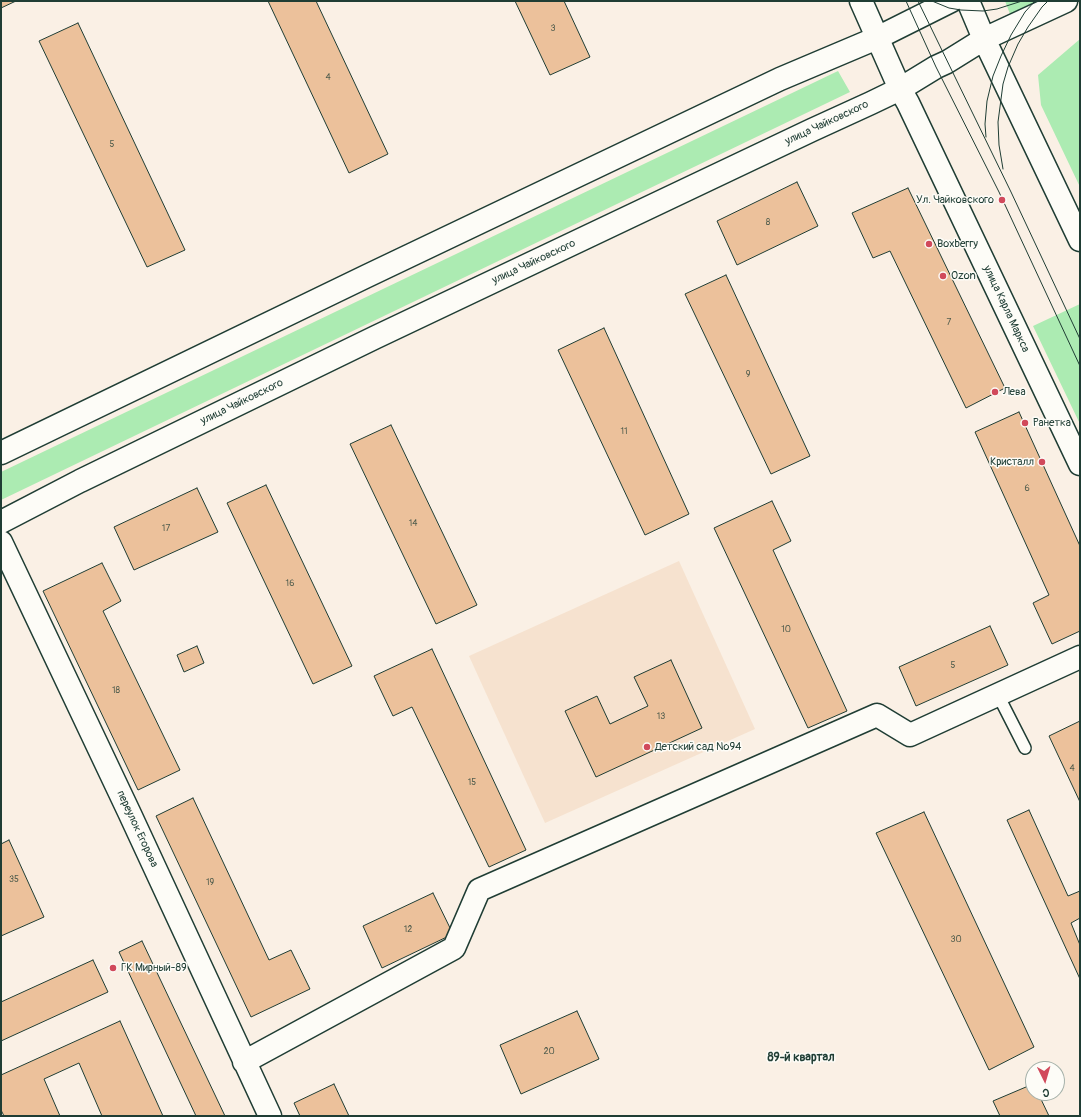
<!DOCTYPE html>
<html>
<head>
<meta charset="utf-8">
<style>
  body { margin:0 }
  #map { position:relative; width:1081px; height:1117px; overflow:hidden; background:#faf0e5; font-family:Pangolin,sans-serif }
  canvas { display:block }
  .frame { position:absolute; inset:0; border:2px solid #1f3d34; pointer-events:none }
  .north { position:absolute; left:1025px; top:1061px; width:40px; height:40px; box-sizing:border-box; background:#fdfcf7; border:1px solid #a4b0a9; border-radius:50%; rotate:175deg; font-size:11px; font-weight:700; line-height:16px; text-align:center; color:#1f3d34 }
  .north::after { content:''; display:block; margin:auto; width:14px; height:18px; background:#d1495b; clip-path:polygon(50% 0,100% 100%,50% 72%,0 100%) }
</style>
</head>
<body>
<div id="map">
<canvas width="1081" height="1117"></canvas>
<div class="frame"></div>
<div class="north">С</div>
</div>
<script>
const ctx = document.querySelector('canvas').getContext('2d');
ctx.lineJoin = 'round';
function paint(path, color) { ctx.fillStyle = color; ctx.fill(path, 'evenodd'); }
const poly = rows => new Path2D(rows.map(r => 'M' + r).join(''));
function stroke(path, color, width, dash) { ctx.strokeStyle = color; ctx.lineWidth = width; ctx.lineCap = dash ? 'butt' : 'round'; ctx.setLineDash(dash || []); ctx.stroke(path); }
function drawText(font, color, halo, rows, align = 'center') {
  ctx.font = font + ' Pangolin,sans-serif'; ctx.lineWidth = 3; ctx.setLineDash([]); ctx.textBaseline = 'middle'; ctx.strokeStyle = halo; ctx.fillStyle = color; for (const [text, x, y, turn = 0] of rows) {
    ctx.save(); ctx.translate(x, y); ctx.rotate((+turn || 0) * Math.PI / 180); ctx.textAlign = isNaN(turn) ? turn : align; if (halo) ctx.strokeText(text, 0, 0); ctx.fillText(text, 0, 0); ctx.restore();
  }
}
paint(poly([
  [679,561,755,729,545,823,469,656]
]), '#f6e2cf');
paint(poly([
  [1005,1,1037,1,1010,14],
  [1080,39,1080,187,1041,105,1038,75],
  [838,71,850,92,1,500,1,472],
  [1080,304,1080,424,1033,326]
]), '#acebb2');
const building = poly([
  [1,1,16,1,1,8,1,1],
  [268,1,316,1,388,154,349,173,268,1],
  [515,1,564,1,590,57,550,75,515,1],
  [78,23,185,250,147,267,39,41,78,23],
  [797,182,818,226,737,265,717,221,797,182],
  [908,188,1005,388,966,408,890,251,873,258,852,213,908,188],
  [726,275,810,456,771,474,685,294,726,275],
  [604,328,689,514,645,535,558,350,604,328],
  [1019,412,1080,546,1080,631,1052,644,1033,603,1049,595,975,432,1019,412],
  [391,425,477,605,436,624,350,444,391,425],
  [266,485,352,666,313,684,227,503,266,485],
  [197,488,218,532,134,570,114,527,197,488],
  [772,501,791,541,773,550,847,711,808,728,714,528,772,501],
  [102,563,121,601,103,611,180,770,138,790,43,591,102,563],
  [990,626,1008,665,916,706,899,667,990,626],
  [197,646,204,663,184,672,177,655,197,646],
  [432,649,526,850,489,867,412,707,393,716,374,676,432,649],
  [671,660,702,728,596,777,565,711,597,696,610,724,648,706,634,677,671,660],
  [1080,721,1080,802,1049,736,1080,721],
  [193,798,269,960,291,950,310,989,251,1017,156,816,193,798],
  [1029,810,1068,896,1080,891,1080,918,1071,923,1080,945,1080,979,1007,820,1029,810],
  [924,812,1034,1047,989,1070,876,833,924,812],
  [9,840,44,917,1,936,1,844,9,840],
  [433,893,453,934,382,968,363,926,433,893],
  [142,941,225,1116,196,1116,119,952,142,941],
  [93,960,108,992,1,1041,1,1002,93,960],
  [577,1011,599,1059,521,1094,500,1045,577,1011],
  [120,1021,163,1116,102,1116,79,1063,44,1079,60,1116,4,1116,1,1110,1,1075,120,1021],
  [334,1084,349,1116,300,1116,294,1103,334,1084],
  [1033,1084,1033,1093,1038,1093,1049,1116,1000,1116,993,1101,1033,1084]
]);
paint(building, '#ecc19b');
stroke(building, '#1f3d34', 1);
const lane = poly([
  [998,695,1025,748]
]);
const street = poly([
  [1,542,129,812,270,1116],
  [244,1062,454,948,479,890,877,715,910,735,1080,657]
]);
const secondary = poly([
  [861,1,900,89,908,103,1080,464],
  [968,1,984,39,1080,240],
  [1,453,367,276,780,79,877,38,951,1],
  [1,522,80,481,376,337,812,130,871,103,900,89,936,67,947,62,984,39,1066,1]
]);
stroke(lane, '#1f3d34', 14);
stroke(street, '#1f3d34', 25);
stroke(secondary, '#1f3d34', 25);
stroke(lane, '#fdfcf7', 11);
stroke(street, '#fdfcf7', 22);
stroke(secondary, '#fdfcf7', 22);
stroke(poly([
  [906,1,936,67,999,192,1080,366],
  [918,1,1011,192,1080,339],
  [932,1,949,8,961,10,983,11,997,9,1022,1],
  [986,137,985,124,987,101,993,76,1001,56,1011,35,1025,12,1035,1],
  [1003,169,999,145,998,122,1003,84,1008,67,1018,44,1028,27,1042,7,1048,1]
]), '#1f3d34', 1);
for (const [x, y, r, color] of [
  [1002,200,4,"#d1495b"],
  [929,244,4,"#d1495b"],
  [943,276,4,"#d1495b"],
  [995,392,4,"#d1495b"],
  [1025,423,4,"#d1495b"],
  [1042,462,4,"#d1495b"],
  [647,747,4,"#d1495b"],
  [113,968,4,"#d1495b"]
]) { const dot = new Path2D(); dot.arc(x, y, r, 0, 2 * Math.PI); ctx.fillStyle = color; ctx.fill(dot); stroke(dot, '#fdfcf7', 1.5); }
drawText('9px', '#525e4e', null, [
  ["3",553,29],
  ["4",328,78],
  ["5",112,145],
  ["8",768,223],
  ["7",949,323],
  ["9",748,375],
  ["11",624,432],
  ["6",1027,489],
  ["14",413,524],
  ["17",166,529],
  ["16",290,584],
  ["10",786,630],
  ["5",953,666],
  ["18",116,691],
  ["13",661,717],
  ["4",1072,769],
  ["15",472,783],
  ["35",14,880],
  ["19",210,883],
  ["12",408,930],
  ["30",956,940],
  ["20",549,1052]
]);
drawText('11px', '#1f3d34', '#fdfcf7', [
  ["улица Чайковского",827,123,-25],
  ["улица Чайковского",534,262,-25],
  ["улица Карла Маркса",1006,309,65],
  ["улица Чайковского",242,402,-26],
  ["переулок Егорова",137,829,65]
]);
drawText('11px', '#1f3d34', '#fdfcf7', [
  ["Ул. Чайковского",994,200,"right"],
  ["Boxberry",937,244],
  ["Ozon",951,276],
  ["Лева",1003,392],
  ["Ранетка",1033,423],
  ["Кристалл",1034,462,"right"],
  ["Детский сад №94",655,747],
  ["ГК Мирный-89",121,968]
], 'left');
drawText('bold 12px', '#1f3d34', '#fdfcf7', [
  ["89-й квартал",801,1058]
]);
</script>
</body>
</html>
